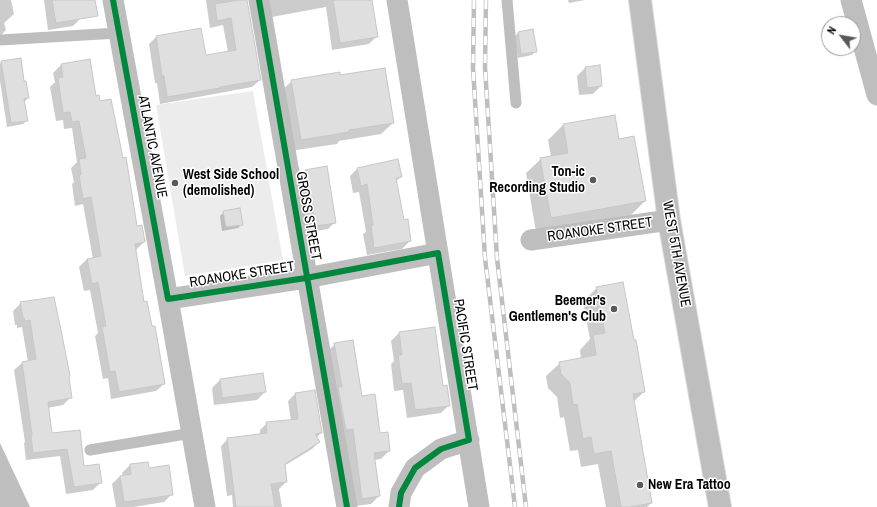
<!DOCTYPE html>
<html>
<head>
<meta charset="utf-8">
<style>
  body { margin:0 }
  #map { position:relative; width:877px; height:507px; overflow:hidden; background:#fff; font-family:"Archivo Narrow",sans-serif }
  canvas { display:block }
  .north { position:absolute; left:821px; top:16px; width:40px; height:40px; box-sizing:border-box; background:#fff; border:1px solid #999; border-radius:50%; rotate:301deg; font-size:11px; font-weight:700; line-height:16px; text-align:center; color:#000 }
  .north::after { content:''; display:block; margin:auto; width:14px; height:18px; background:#595959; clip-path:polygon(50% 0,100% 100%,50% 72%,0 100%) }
</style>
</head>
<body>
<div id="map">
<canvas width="877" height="507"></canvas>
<div class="north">N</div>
</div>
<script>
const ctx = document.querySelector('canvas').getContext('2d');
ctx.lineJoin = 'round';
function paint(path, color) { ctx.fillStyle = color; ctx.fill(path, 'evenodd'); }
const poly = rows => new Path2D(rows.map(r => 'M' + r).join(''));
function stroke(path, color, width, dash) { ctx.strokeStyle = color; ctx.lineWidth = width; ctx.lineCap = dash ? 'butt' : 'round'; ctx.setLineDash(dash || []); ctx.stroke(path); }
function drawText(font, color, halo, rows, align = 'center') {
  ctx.font = font + ' "Archivo Narrow",sans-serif'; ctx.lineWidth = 3; ctx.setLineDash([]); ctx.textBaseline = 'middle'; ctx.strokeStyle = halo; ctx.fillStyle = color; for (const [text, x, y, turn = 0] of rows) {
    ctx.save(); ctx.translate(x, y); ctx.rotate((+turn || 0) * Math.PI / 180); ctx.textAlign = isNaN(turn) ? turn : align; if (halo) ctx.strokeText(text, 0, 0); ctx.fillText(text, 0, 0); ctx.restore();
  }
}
paint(poly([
  [253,91,283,260,185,276,156,105]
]), '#ececec');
paint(poly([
  [0,443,30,507,0,507]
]), '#bfbfbf');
paint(poly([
  [0,0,11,0,14,14,4,23,6,30,0,36],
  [44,0,78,0,81,18,73,26,48,30],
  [206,0,246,0,260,80,252,87,160,104,157,83,155,83,149,44,156,37,205,56,228,52,223,25,210,28],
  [269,0,370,0,377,36,369,44,332,50,326,7,272,17],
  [568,0,585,0,569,3],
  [532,31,536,51,532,55,518,58,514,37,518,33],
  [1,62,23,82,28,98,24,102,27,120,23,124,7,127,0,81,0,64],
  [61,65,95,97,136,227,144,242,136,250,143,303,164,384,156,391,111,399,108,378,103,379,95,336,98,333,90,290,84,291,79,267,87,259,93,259,83,204,75,206,72,184,74,182,71,168,77,162,72,128,64,129,63,120,56,121,50,87,55,82,53,73],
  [585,68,601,86,593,94,579,95,577,76],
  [339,76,393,123,381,134,339,141,337,144,290,151,280,92,292,81],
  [614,116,619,140,645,201,630,216,536,232,526,173,541,159,551,157,548,140,563,125],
  [358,168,401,177,396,181,403,221,410,241,402,249,367,255,363,234,366,232,359,192,353,193,350,176],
  [306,171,335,222,328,229,310,232,299,178],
  [224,212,242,224,238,228,222,231,220,216],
  [597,288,644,392,633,402,651,503,647,507,606,507,598,464,581,467,578,450,570,451,564,417,560,418,557,397,548,388,546,376,560,363,581,359,580,350,590,339,583,301],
  [53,298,71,397,63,405,47,408,51,434,80,431,84,467,101,482,93,490,66,494,60,456,26,460,24,443,25,442,14,370,22,363,28,362,22,327,17,328,17,325,15,325,13,311,21,303],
  [434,328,442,387,449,405,441,413,407,418,403,390,394,391,391,364,394,361,391,341,399,333],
  [335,344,379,434,389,451,381,459,374,460,379,496,371,504,355,506,345,437,338,438,327,352],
  [220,380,265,392,257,400,214,405,212,388],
  [314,392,321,433,316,438,319,442,312,449,284,466,286,482,279,489,282,507,233,507,232,495,227,496,221,446,228,439,260,435,260,430,267,423,291,421,288,401,295,394],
  [130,465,148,469,172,494,164,502,133,507,116,507,112,484,120,476,123,476,122,473]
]), '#0003');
const building = poly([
  [52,0,95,0,98,16,56,23,52,0],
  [239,0,247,0,261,80,220,87,220,88,167,97,164,76,162,76,156,36,201,28,206,55,236,50,231,18,217,21,215,4,239,0],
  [333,0,372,0,378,37,340,43,333,0],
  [533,29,537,52,521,54,518,32,533,29],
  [21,58,24,81,26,81,29,98,24,99,28,121,11,123,1,61,21,58],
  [90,59,96,96,99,95,100,101,111,99,123,158,126,157,137,226,142,225,145,242,135,244,144,302,147,301,152,326,155,326,165,384,119,392,115,371,110,372,102,327,106,326,98,282,92,284,87,259,101,256,91,197,83,199,79,175,81,175,79,159,86,158,79,121,72,122,70,112,63,113,58,78,63,77,61,64,90,59],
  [600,65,602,86,587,88,585,67,600,65],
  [385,68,394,123,349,130,349,132,301,140,291,80,340,72,340,75,385,68],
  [615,115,619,139,634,136,646,201,551,218,540,158,568,153,563,124,615,115],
  [398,159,402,177,396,178,404,220,408,219,411,241,374,248,371,225,373,225,367,184,361,186,357,168,398,159],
  [327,166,336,223,316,226,305,170,327,166],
  [240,208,243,225,226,227,223,211,240,208],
  [623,282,634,340,636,340,645,392,633,394,652,503,630,507,621,507,611,451,594,454,591,437,583,439,577,404,573,405,570,383,561,374,559,362,596,355,593,335,605,333,596,287,623,282],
  [54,297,62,335,70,376,69,377,72,398,48,402,52,433,80,430,84,466,99,464,102,483,74,487,67,449,33,453,31,435,32,435,22,362,36,359,30,320,25,321,24,318,23,318,20,302,54,297],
  [435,327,443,386,447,385,450,406,415,410,411,383,402,384,398,355,402,355,399,332,435,327],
  [353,340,362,396,375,394,380,433,388,432,390,451,374,453,380,496,362,499,353,429,346,430,338,387,342,387,334,343,353,340],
  [263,373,266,392,222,398,220,379,263,373],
  [315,390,322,433,315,434,320,442,285,464,287,482,271,484,275,507,236,507,227,438,267,433,266,422,298,419,295,393,315,390],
  [148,462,149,468,169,465,173,495,124,502,120,476,131,474,130,464,148,462]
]);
paint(building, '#dfdfdf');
stroke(building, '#c7c7c7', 1);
const primary = poly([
  [640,0,669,220,720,507]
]);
stroke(primary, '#dbdbdb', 24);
stroke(poly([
  [507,0,516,103],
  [0,40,118,33],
  [90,450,192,433]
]), '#bebebe', 11);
stroke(poly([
  [113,0,168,299,205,507],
  [259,0,347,507],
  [397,0,479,507],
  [851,0,877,95],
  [531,240,669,220],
  [168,299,306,278,438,253],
  [399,507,401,493,415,468,441,449,469,440]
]), '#bebebe', 21);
stroke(primary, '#bebebe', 22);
const rail = poly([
  [474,0,473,68,485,258,515,507],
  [486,0,485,67,497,258,526,507]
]);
stroke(rail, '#bebebe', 4.5);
stroke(rail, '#fff', 3, [9]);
stroke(poly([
  [113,0,168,299,306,278,438,253,469,440,441,449,415,468,401,493,399,507],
  [259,0,347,507]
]), '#00873e', 6);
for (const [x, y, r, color] of [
  [593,180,4,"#595959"],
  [175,183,4,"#595959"],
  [614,309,4,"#595959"],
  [640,485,4,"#595959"]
]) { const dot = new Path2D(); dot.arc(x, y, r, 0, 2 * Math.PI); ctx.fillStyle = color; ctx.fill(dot); stroke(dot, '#fff', 1.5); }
drawText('14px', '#000', '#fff', [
  ["ATLANTIC AVENUE",152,147,79],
  ["GROSS STREET",308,216,80],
  ["ROANOKE STREET",600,230,-8],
  ["WEST 5TH AVENUE",676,254,80],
  ["ROANOKE STREET",242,275,-9],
  ["PACIFIC STREET",465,345,81]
]);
drawText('bold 14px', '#000', '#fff', [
  ["Ton-ic",585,172],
  ["Recording Studio",585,188],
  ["West Side School",183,175,"left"],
  ["(demolished)",183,191,"left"],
  ["Beemer's",606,301],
  ["Gentlemen's Club",606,317],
  ["New Era Tattoo",648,485,"left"]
], 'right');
</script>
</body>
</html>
